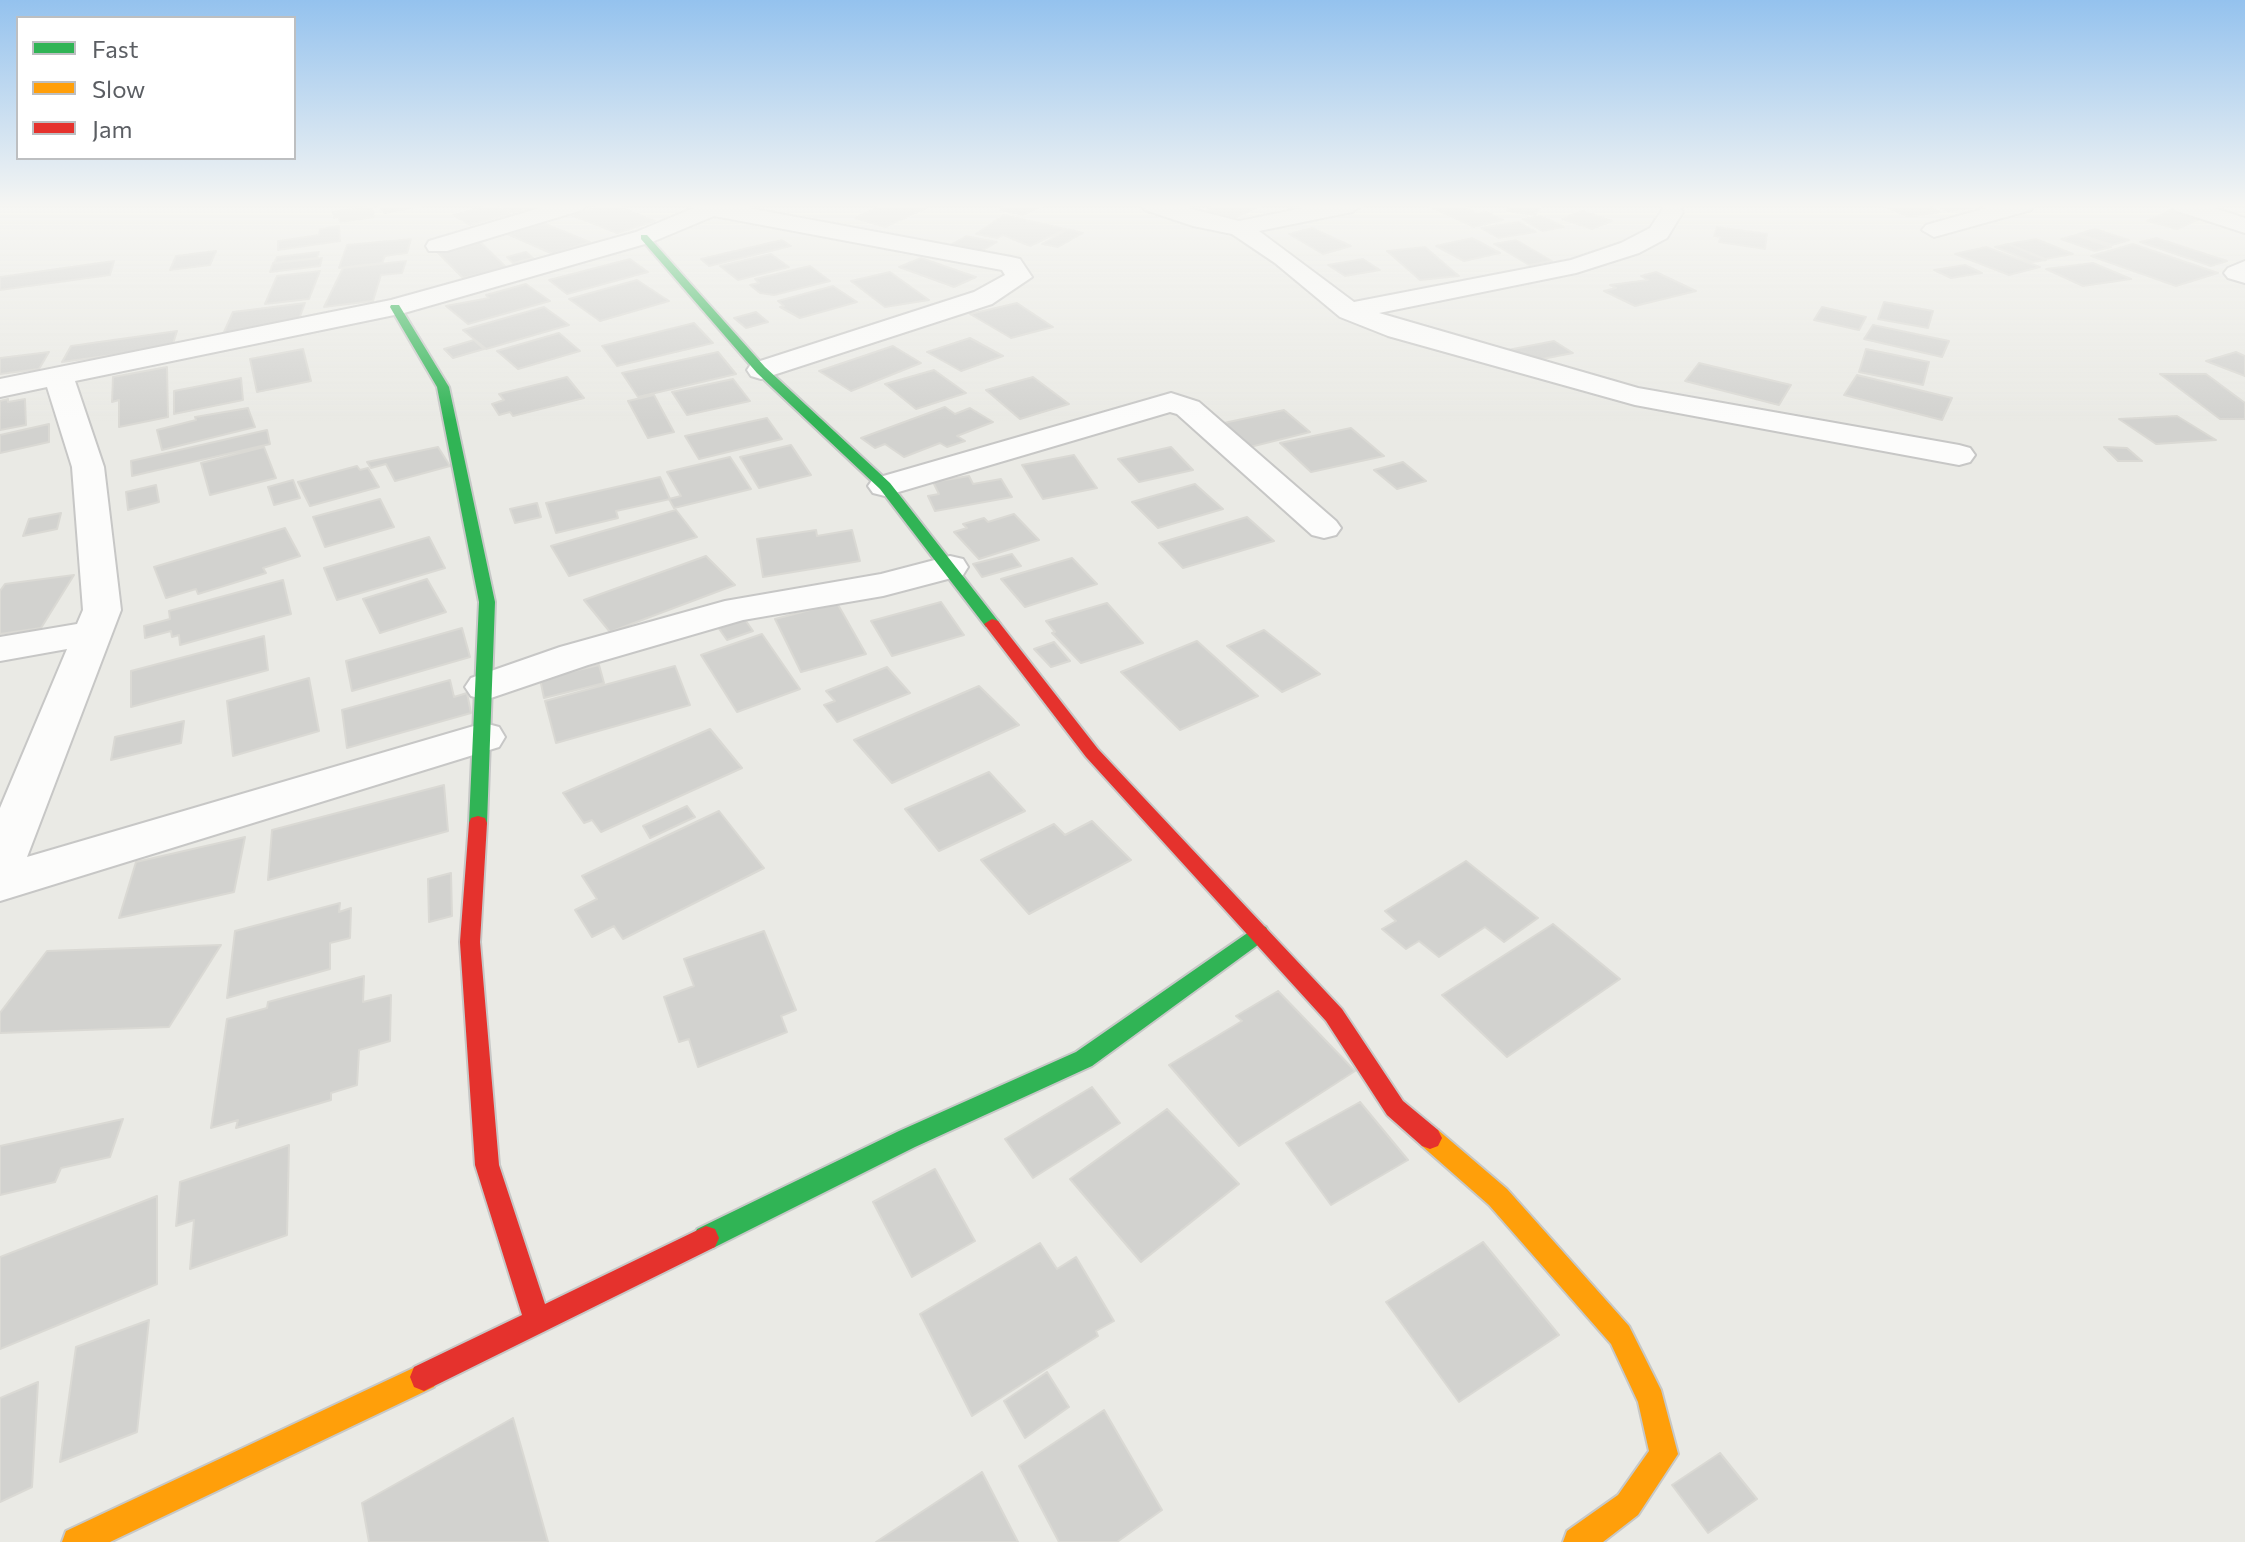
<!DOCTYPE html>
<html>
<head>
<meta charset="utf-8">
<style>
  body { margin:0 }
  #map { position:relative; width:2245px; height:1542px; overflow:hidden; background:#eaeae5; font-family:Commissioner,sans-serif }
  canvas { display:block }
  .legend { position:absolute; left:16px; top:16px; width:280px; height:144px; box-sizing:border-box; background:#fff; border:2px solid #bdbfc1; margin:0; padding:10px 14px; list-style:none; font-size:24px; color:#5b5e63 }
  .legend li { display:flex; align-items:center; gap:16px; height:40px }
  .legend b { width:40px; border:2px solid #bdbfc1 }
</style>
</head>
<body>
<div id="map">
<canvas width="2245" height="1542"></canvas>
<ul class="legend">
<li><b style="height:10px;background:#30b455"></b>Fast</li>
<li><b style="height:10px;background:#ff9f0a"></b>Slow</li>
<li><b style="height:10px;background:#e5322d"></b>Jam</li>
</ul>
</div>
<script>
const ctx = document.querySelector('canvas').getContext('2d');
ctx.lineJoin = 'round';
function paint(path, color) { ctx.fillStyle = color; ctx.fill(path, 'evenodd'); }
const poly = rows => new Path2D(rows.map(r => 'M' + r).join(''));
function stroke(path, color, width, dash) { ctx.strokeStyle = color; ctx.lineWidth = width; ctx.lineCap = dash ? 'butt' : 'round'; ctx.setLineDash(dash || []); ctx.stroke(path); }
const building = poly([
  [378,205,425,205,385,213,378,205],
  [492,205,510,214,470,225,453,215,492,205],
  [498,205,542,205,513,213,498,205],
  [604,205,614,205,655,221,617,233,571,215,604,205],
  [883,205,915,205,926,208,885,227,855,218,883,205],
  [1010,205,1044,205,1023,215,1000,210,1010,205],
  [1217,205,1261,205,1235,218,1205,211,1217,205],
  [1459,205,1478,214,1486,212,1503,220,1474,227,1431,207,1459,205],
  [1511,205,1541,205,1535,215,1507,211,1511,205],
  [1882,205,1923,205,1940,212,1909,217,1882,205],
  [1933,205,1976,205,1979,207,1948,211,1933,205],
  [372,207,374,217,340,222,339,217,334,218,333,212,372,207],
  [2172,210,2202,218,2177,229,2147,221,2172,210],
  [1583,211,1612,221,1592,229,1562,219,1583,211],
  [1004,215,1066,229,1030,246,1003,235,997,238,976,234,1004,215],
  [1541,216,1564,227,1542,231,1522,219,1541,216],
  [1519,222,1536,232,1498,238,1481,228,1519,222],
  [543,223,590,242,553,254,507,234,543,223],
  [339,226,340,241,278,250,278,241,319,235,320,229,339,226],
  [1717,227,1767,234,1765,249,1719,242,1720,237,1714,236,1717,227],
  [1312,228,1351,246,1323,254,1289,234,1312,228],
  [1068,229,1083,233,1058,247,1042,244,1068,229],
  [2095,229,2129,240,2112,245,2078,234,2095,229],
  [2076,235,2111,247,2095,251,2061,239,2076,235],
  [966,236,997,242,980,252,949,246,966,236],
  [1472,238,1500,253,1464,261,1436,246,1472,238],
  [2156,238,2227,261,2211,266,2140,242,2156,238],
  [411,239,407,253,385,256,382,263,339,268,347,245,411,239],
  [2036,239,2073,254,2045,259,2008,244,2036,239],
  [782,240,791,246,709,266,701,259,782,240],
  [1516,240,1552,261,1529,265,1494,244,1516,240],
  [479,241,507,268,463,278,436,251,479,241],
  [2008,244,2046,260,2032,262,1995,247,2008,244],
  [2133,244,2218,273,2176,286,2091,256,2133,244],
  [1425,247,1459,276,1420,280,1387,251,1425,247],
  [1986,247,2040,267,2009,275,1955,254,1986,247],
  [216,251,210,265,170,270,176,256,216,251],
  [319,252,317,258,274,263,277,257,319,252],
  [526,252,533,258,513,263,507,257,526,252],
  [771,254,789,267,738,280,720,266,771,254],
  [322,258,320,266,270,272,273,263,322,258],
  [921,258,976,277,954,287,899,267,921,258],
  [630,259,648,272,567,294,549,280,630,259],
  [1363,259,1380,270,1345,276,1328,265,1363,259],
  [114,261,110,275,0,290,0,277,114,261],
  [406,261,402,273,381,275,373,301,324,307,343,268,406,261],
  [2093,263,2131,279,2083,286,2046,269,2093,263],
  [1965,265,1982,273,1951,278,1934,270,1965,265],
  [810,266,830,281,774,295,760,293,750,285,759,283,755,279,810,266],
  [320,271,309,299,265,304,277,276,320,271],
  [890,272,929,300,885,307,851,281,890,272],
  [1656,272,1696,291,1635,306,1604,291,1616,288,1610,285,1648,280,1641,276,1656,272],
  [637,280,669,301,600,321,569,299,637,280],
  [526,284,550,301,468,324,446,306,489,298,486,295,526,284],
  [833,286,857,302,800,318,780,307,784,306,778,301,833,286],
  [1884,302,1933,311,1928,328,1878,319,1884,302],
  [305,303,299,319,223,334,233,312,305,303],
  [1017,303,1053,327,1011,338,970,314,1017,303],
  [544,307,569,325,486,349,463,330,544,307],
  [1822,307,1866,317,1859,330,1814,320,1822,307],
  [756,312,768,322,746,328,734,318,756,312],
  [694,323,713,343,617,366,602,346,694,323],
  [1873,325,1949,341,1942,357,1864,339,1873,325],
  [177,331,172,347,62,362,71,346,177,331],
  [559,333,580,351,518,369,497,351,559,333],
  [970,338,1003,356,961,371,927,352,970,338],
  [474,340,484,349,453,358,444,349,474,340],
  [1554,341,1573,353,1527,362,1508,350,1554,341],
  [893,346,921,363,851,391,819,371,893,346],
  [303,349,311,381,257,392,250,359,303,349],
  [1866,349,1929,362,1923,385,1859,372,1866,349],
  [49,352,39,369,0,374,0,358,49,352],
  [718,352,736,374,638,397,622,373,718,352],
  [2236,352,2245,356,2245,376,2206,361,2236,352],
  [1699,363,1791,385,1779,405,1685,381,1699,363],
  [167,367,168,417,119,427,119,400,112,402,113,377,167,367],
  [934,370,966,393,916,409,885,384,934,370],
  [2160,374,2206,374,2245,403,2245,419,2220,419,2160,374],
  [1857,375,1952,398,1942,420,1844,395,1857,375],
  [567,377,584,398,513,416,510,412,499,415,492,404,504,400,499,394,567,377],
  [1033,377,1069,404,1020,419,986,390,1033,377],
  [241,378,243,400,174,414,174,391,241,378],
  [733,379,750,401,687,415,672,392,733,379],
  [654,395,674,432,648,438,628,401,654,395],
  [8,399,8,402,25,399,26,425,0,430,0,401,8,399],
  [945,407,955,414,970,408,993,422,957,436,965,441,947,447,940,443,904,457,885,444,875,448,861,438,945,407],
  [248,408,255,427,162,450,157,430,196,420,195,417,248,408],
  [1284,410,1310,432,1250,447,1222,430,1230,428,1224,423,1284,410],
  [2177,416,2216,440,2156,444,2119,419,2177,416],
  [767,418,782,439,699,459,685,436,767,418],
  [49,424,49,442,0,453,0,435,49,424],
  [1351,428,1384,456,1311,472,1280,443,1351,428],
  [267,430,270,444,132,476,131,461,267,430],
  [791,445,811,475,759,488,740,457,791,445],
  [264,447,276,478,210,495,201,463,264,447],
  [438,447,450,466,395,481,386,464,371,468,367,462,438,447],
  [1171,447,1193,470,1139,482,1118,459,1171,447],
  [2104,447,2127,448,2142,461,2118,461,2104,447],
  [1074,455,1097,488,1043,499,1022,465,1074,455],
  [730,457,751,489,674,508,669,499,681,496,667,472,730,457],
  [1403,462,1426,481,1397,489,1374,470,1403,462],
  [357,466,360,470,368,468,379,487,310,506,298,482,357,466],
  [969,476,973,484,1001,479,1012,497,935,511,928,496,939,494,933,482,969,476],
  [660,477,670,499,616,511,618,518,556,533,546,503,660,477],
  [293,480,300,498,274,505,268,487,293,480],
  [1195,484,1223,509,1158,528,1132,502,1195,484],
  [156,485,159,502,128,510,126,492,156,485],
  [380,499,394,527,325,547,313,517,380,499],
  [537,503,541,517,515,523,510,509,537,503],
  [676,510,697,537,569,576,551,546,676,510],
  [61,513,57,529,23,536,29,519,61,513],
  [1014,514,1039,540,979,559,954,532,967,528,963,524,984,518,988,522,1014,514],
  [1247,517,1274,541,1183,568,1159,543,1247,517],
  [285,528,300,556,263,568,266,573,198,594,196,589,166,598,154,567,285,528],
  [816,530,817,536,852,530,860,561,763,577,757,539,816,530],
  [429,537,445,568,337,600,324,568,429,537],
  [1012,554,1021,566,982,577,973,564,1012,554],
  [706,556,735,585,610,632,584,600,706,556],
  [1072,558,1097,584,1025,607,1001,579,1072,558],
  [74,575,41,628,0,634,0,591,5,584,74,575],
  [427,579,446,612,380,633,363,599,427,579],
  [283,580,291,614,180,645,179,635,172,637,171,631,145,638,144,626,170,619,169,611,283,580],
  [941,602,964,635,892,656,871,621,941,602],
  [837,603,866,654,801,672,775,619,837,603],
  [1107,603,1143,643,1081,663,1052,633,1055,632,1046,621,1107,603],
  [741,614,753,631,727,640,715,623,741,614],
  [462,628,470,657,352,691,346,661,462,628],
  [1264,630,1320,674,1282,692,1227,646,1264,630],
  [762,634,800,689,737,712,701,655,762,634],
  [264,636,268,670,131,707,131,671,264,636],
  [1197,641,1258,696,1180,730,1121,672,1197,641],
  [1054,642,1070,661,1051,667,1034,649,1054,642],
  [599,665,604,683,544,698,540,679,599,665],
  [675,666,690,705,556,743,545,701,675,666],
  [887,667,910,693,837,722,824,705,835,701,826,691,887,667],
  [309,678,319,731,233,756,227,701,309,678],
  [450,680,454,697,467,693,471,713,347,748,342,710,450,680],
  [979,686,1019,725,892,783,854,740,979,686],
  [184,721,181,743,111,760,115,737,184,721],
  [710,729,742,768,601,832,592,820,584,823,563,793,710,729],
  [989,772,1025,811,939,851,905,809,989,772],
  [444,785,448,831,268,880,272,830,444,785],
  [687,806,695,817,650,838,643,826,687,806],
  [719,811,764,868,623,939,614,926,592,937,575,910,597,899,582,876,719,811],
  [1092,821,1131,860,1029,914,981,860,1054,824,1065,835,1092,821],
  [245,837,234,892,119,918,136,862,245,837],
  [1466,861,1538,918,1504,942,1485,927,1439,957,1419,941,1406,949,1382,929,1396,921,1385,911,1466,861],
  [451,873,452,916,429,922,428,879,451,873],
  [340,903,339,912,351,908,350,938,330,943,330,969,227,998,235,931,340,903],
  [1553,924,1620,979,1507,1057,1442,995,1553,924],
  [764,931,796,1010,781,1016,787,1032,698,1067,689,1039,679,1042,664,997,694,986,684,959,764,931],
  [221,945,169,1027,0,1033,0,1013,47,951,221,945],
  [364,976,363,1002,391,995,390,1041,359,1050,357,1085,331,1093,331,1100,236,1128,238,1120,211,1128,227,1019,267,1008,268,1002,364,976],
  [1278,991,1355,1071,1239,1146,1169,1065,1242,1021,1236,1016,1278,991],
  [1092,1087,1120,1123,1033,1178,1005,1139,1092,1087],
  [1360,1102,1408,1160,1331,1205,1286,1143,1360,1102],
  [1167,1109,1239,1184,1141,1262,1070,1179,1167,1109],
  [123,1119,110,1157,61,1168,55,1182,0,1195,0,1146,123,1119],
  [289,1145,287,1235,190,1269,194,1220,176,1226,180,1182,289,1145],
  [935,1169,975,1241,912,1277,873,1202,935,1169],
  [157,1196,157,1284,0,1349,0,1257,157,1196],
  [1483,1242,1559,1335,1459,1402,1386,1302,1483,1242],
  [1040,1243,1057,1269,1076,1257,1114,1321,1096,1331,1098,1336,972,1416,920,1314,1040,1243],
  [149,1320,137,1432,60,1462,76,1347,149,1320],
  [1047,1372,1069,1407,1025,1438,1004,1401,1047,1372],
  [38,1382,32,1487,0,1502,0,1398,38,1382],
  [1104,1410,1162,1510,1117,1542,1059,1542,1019,1466,1104,1410],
  [513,1418,548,1542,369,1542,362,1503,513,1418],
  [1720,1453,1757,1499,1708,1533,1672,1485,1720,1453],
  [982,1472,1018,1542,876,1542,982,1472]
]);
paint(building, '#d2d2cf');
stroke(building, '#dad9d4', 2);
const street = poly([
  [550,205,585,205,582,210,447,251,429,251,426,246,429,241,550,205],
  [701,205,732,205,1011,257,1020,259,1032,277,992,304,761,379,751,376,747,370,751,364,974,292,1005,275,1002,270,714,216,652,242,404,313,75,381,104,467,121,610,27,857,484,723,499,727,505,737,499,747,0,901,0,808,67,649,0,661,0,637,77,624,83,610,72,467,47,387,0,397,0,379,391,300,636,232,701,205],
  [1142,205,1176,205,1239,221,1318,205,1363,205,1352,212,1259,231,1354,302,1571,260,1621,243,1650,228,1664,207,1680,207,1683,212,1667,238,1639,253,1576,273,1379,313,1638,388,1959,445,1970,448,1975,455,1970,462,1959,465,1635,405,1388,336,1340,317,1275,263,1232,234,1193,226,1145,210,1142,205],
  [1997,205,2034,205,2031,210,1934,237,1922,230,1926,225,1997,205],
  [2171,205,2205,205,2245,218,2245,233,2174,210,2171,205],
  [2245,261,2245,283,2228,278,2224,273,2228,268,2245,261],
  [1171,393,1199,402,1336,521,1341,528,1336,535,1324,538,1312,535,1177,414,1170,412,885,496,873,493,868,486,873,479,1171,393],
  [950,556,963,559,968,567,963,575,883,596,743,620,588,665,485,700,471,696,465,687,471,678,560,647,725,601,881,574,950,556]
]);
const fast = poly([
  [641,235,647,235,765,367,890,483,998,621,1000,624,998,627,986,627,880,489,757,373,641,239,641,235],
  [391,305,399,305,449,387,495,602,487,823,485,828,478,830,471,828,469,823,479,602,437,387,390,307,391,305],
  [1259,925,1266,927,1269,933,1266,939,1092,1066,915,1147,715,1247,706,1250,697,1247,693,1238,697,1229,899,1131,1076,1052,1259,925]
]);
const slow = poly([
  [1430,1127,1438,1130,1507,1189,1629,1326,1661,1390,1678,1454,1638,1515,1603,1542,1563,1542,1567,1531,1618,1495,1649,1451,1638,1402,1611,1344,1489,1205,1422,1146,1418,1138,1422,1130,1430,1127],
  [424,1363,434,1367,438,1377,434,1387,110,1542,62,1542,66,1531,424,1363]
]);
const jam = poly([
  [992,619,998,621,1098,749,1342,1009,1403,1101,1438,1130,1442,1138,1438,1146,1430,1149,1422,1146,1387,1115,1326,1021,1086,757,984,624,992,619],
  [478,816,485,818,487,823,480,942,499,1165,545,1304,706,1226,715,1229,719,1238,715,1247,424,1391,414,1387,410,1377,414,1367,522,1315,475,1165,460,942,469,823,471,818,478,816]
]);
stroke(street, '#c7c7c6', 4);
stroke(fast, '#c7c8c7', 4);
stroke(slow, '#c7c8c7', 4);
stroke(jam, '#c7c8c7', 4);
paint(street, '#fcfcfb');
paint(fast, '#30b455');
paint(slow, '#ff9f0a');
paint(jam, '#e5322d');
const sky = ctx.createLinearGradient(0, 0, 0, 421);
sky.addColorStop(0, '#94c2ee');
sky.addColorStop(0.49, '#f6f6f3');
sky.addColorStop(1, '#f6f6f300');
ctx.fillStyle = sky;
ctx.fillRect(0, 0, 2245, 421);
</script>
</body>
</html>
